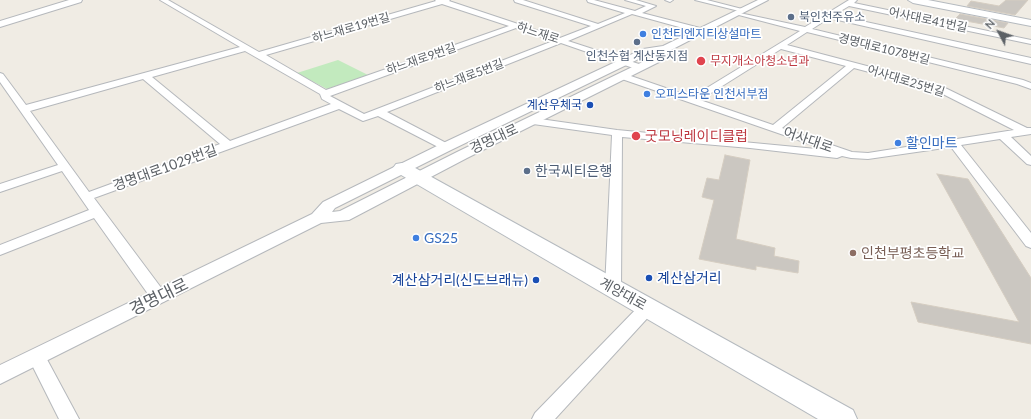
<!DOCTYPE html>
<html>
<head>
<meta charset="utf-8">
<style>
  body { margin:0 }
  #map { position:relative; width:1031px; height:419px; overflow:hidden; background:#f0ece4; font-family:Lato,sans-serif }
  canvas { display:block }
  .north { position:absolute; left:979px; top:12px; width:40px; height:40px; -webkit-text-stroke:3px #fff; paint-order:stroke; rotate:311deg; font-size:11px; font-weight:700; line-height:16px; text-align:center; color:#5c6166 }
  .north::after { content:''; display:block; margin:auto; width:14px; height:18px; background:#5c6166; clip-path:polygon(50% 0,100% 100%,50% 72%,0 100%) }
</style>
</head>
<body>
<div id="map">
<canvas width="1031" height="419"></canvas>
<div class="north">N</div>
</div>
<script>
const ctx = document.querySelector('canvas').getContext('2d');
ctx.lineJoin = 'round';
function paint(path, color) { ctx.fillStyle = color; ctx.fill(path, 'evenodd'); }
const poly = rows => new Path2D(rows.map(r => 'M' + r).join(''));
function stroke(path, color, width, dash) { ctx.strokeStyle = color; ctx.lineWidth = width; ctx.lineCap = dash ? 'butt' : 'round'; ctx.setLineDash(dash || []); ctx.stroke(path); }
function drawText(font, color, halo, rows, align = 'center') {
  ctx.font = font + ' Lato,"Noto Sans KR",sans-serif'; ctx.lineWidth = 3.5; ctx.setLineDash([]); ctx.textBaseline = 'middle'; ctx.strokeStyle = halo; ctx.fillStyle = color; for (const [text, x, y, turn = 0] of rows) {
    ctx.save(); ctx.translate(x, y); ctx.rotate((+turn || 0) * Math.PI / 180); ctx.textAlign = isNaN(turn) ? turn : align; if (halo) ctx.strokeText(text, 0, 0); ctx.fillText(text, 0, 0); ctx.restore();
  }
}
paint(poly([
  [338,60,368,75,327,89,297,73]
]), '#c2eabe');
const building = poly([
  [1006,0,1028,0,1015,15,967,6,971,1,999,6,1006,0],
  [960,14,1008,23,1004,28,955,19,960,14],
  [725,155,750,160,736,239,775,248,774,256,799,261,798,273,756,266,756,270,699,259,714,200,702,197,707,178,719,180,725,155],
  [937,174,968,179,1031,278,1031,344,918,322,911,302,1019,322,937,174]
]);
paint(building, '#cbc7c1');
stroke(building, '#d5cdc1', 1);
const minor = poly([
  [160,0,168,0,259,52,436,1,435,0,450,0,449,1,560,38,591,26,515,2,514,0,523,0,598,24,625,13,588,2,587,0,594,0,635,11,646,6,625,0,636,0,656,6,642,13,704,29,705,31,701,33,632,14,568,41,642,65,643,67,642,69,636,69,561,43,387,112,450,145,452,147,450,149,442,149,378,116,363,121,339,109,94,198,165,293,167,297,165,301,159,303,153,301,94,218,0,255,0,245,89,210,62,171,0,192,0,184,58,165,0,82,0,73,3,74,26,105,240,47,160,0],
  [442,4,509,26,326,90,266,55,442,4],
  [516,28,553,41,364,114,330,96,516,28],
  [245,51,320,94,322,99,331,104,230,141,152,77,245,51],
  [143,79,220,144,89,192,30,111,143,79],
  [665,0,673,0,670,2,665,0],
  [695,0,707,0,746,10,743,12,695,0],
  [849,0,857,0,854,3,1031,40,1031,44,849,6,834,15,1031,58,1031,64,829,18,812,29,1023,80,1031,83,1031,89,1017,84,807,32,787,45,939,85,1027,128,1031,128,1031,134,1011,137,1031,156,1031,165,1027,164,1000,139,961,145,1031,233,1031,248,1026,246,951,147,868,159,851,158,842,156,837,158,750,148,622,137,621,289,618,293,613,295,608,293,605,289,612,135,533,124,529,123,528,121,529,119,533,118,617,130,827,150,619,78,618,76,622,73,625,74,692,97,800,31,735,14,735,12,805,27,849,0],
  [781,49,846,66,773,125,700,100,781,49],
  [854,68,933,89,1014,130,868,153,852,152,782,128,854,68],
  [647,302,653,304,655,308,653,312,555,419,532,419,535,413,641,304,647,302],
  [37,350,43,352,79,419,59,419,28,357,31,352,37,350]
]);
const tertiary = poly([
  [69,0,82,0,81,2,0,27,0,21,69,0],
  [758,0,768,0,669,51,665,59,467,158,349,220,321,223,0,384,0,365,312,214,323,202,441,144,643,49,663,46,758,0],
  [658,53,657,55,457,152,340,211,332,212,335,208,451,150,649,54,658,53]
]);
const secondary = poly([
  [908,0,928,0,1031,20,1031,26,913,3,908,0],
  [402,163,408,164,853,410,857,419,818,419,396,172,393,168,396,164,402,163]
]);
stroke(minor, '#b5b8bc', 2);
stroke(tertiary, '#b5b8bc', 2);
stroke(secondary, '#b5babf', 2);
paint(minor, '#fff');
paint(tertiary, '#fff');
paint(secondary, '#fff');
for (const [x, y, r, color] of [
  [791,17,4,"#5c6f8a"],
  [643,34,4,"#3f7fe0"],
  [637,42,4,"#5c6f8a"],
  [701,61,5,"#e0444e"],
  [647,94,4,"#3f7fe0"],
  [590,105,4,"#1a4fb4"],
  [636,136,5,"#e0444e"],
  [898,143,4,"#3f7fe0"],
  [527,171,4,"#5c6f8a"],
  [416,238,4,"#3f7fe0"],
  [853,253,4,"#8d6e63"],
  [649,278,4,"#1a4fb4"],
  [536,280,4,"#1a4fb4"]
]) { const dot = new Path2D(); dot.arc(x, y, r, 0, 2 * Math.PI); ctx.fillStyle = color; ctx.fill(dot); stroke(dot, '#fff', 1.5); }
drawText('12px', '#4e5e75', '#fff', [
  ["북인천주유소",799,17],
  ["인천수협 계산동지점",637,56,"center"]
], 'left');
drawText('12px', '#5c6166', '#fff', [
  ["어사대로41번길",928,20,12],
  ["하느재로19번길",351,28,-16],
  ["하느재로",538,33,18],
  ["경명대로1078번길",884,49,14],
  ["하느재로9번길",421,59,-19],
  ["하느재로5번길",469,76,-21],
  ["어사대로25번길",906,81,17]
]);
drawText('12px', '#366cbe', '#fff', [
  ["인천티엔지티상설마트",651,34],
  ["오피스타운 인천서부점",655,94]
], 'left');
drawText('12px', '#be3a42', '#fff', [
  ["무지개소아청소년과",710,61]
], 'left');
drawText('12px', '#164399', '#fff', [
  ["계산우체국",582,105]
], 'right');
drawText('14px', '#be3a42', '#fff', [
  ["굿모닝레이디클럽",645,136]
], 'left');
drawText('14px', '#5c6166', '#fff', [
  ["경명대로",494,139,-25],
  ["어사대로",808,140,19],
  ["경명대로1029번길",165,168,-20],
  ["계양대로",623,294,29]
]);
drawText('14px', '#366cbe', '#fff', [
  ["할인마트",906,143],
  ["GS25",424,238]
], 'left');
drawText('14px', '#4e5e75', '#fff', [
  ["한국씨티은행",535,171]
], 'left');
drawText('14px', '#785e54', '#fff', [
  ["인천부평초등학교",861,253]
], 'left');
drawText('14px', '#164399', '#fff', [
  ["계산삼거리",657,278],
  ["계산삼거리(신도브래뉴)",528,280,"right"]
], 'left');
drawText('17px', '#5c6166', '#fff', [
  ["경명대로",159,297,-26]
]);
</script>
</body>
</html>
